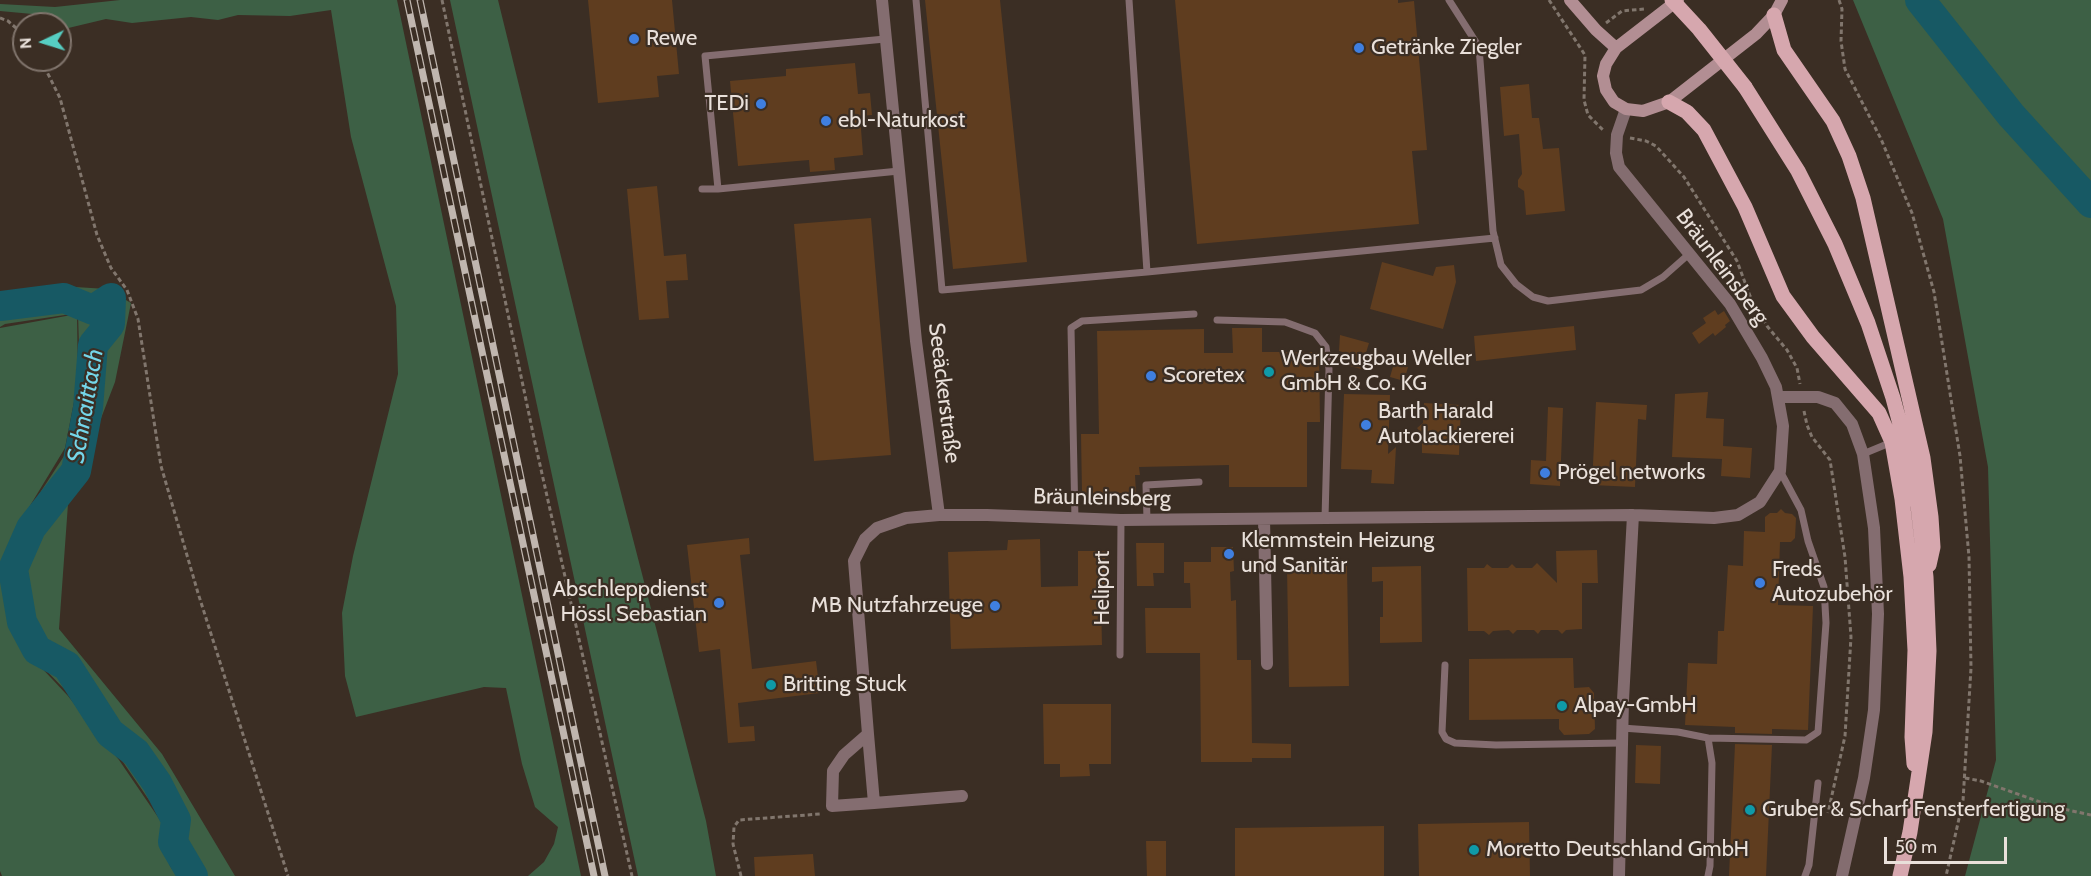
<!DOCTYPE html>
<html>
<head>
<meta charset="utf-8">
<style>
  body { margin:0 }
  #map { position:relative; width:2091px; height:876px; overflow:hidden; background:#3b2e24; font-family:Cabin,sans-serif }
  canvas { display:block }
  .north { position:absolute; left:12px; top:12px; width:60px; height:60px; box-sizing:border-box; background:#3b2e24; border:2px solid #81756d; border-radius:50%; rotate:266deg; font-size:16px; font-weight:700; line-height:24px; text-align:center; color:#e9e0da }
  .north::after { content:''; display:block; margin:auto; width:21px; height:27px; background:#56cec2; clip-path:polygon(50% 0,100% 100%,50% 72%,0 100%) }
  .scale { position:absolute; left:1884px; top:837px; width:123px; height:27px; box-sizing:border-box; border:3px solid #e9e0da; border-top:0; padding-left:8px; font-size:18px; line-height:21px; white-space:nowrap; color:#e9e0da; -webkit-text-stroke:4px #3b2e24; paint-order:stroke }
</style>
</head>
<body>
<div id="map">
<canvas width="2091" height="876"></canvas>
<div class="north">N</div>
<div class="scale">50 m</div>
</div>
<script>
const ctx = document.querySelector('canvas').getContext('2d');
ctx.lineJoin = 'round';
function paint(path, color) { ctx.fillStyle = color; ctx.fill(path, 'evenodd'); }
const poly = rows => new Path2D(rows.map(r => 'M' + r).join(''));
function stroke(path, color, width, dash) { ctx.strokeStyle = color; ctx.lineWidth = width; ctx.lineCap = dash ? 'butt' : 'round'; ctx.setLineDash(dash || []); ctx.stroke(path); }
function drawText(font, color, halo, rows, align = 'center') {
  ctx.font = font + ' Cabin,sans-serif'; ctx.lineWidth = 4.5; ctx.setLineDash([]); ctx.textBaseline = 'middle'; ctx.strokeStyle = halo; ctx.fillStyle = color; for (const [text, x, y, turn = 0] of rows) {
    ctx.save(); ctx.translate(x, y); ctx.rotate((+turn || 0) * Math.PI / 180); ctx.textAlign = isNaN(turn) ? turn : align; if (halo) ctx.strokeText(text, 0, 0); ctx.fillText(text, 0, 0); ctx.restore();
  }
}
paint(poly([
  [120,0,397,0,581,876,528,876,544,862,554,844,558,827,535,807,522,764,506,688,484,687,356,717,345,676,342,613,353,556,398,374,396,306,351,137,331,10,290,16,238,15,218,20,191,17,132,23,106,19,60,30,60,24,55,24,54,16,0,11,0,4,55,7],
  [450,0,498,0,583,346,706,821,716,876,638,876],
  [1853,0,2091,0,2091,196,2009,106,1999,113,2091,217,2091,876,1965,876,1996,760,1988,467,1943,219],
  [75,287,107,289,131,303,115,382,68,504,59,629,162,754,235,876,182,876,173,863,165,845,164,822,121,759,70,695,38,662,13,627,4,563,32,505,68,450,80,379,78,313,5,324,0,327,0,298],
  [77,314,78,381,65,448,31,504,2,563,11,628,38,664,68,696,119,760,162,823,164,846,170,866,177,876,2,876,0,871,0,328]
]), '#3d6045');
stroke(poly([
  [1920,0,2011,115,2091,203],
  [0,306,64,298,93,310,111,298,110,324,93,345,88,408,76,471,31,528,13,569,22,622,37,650,67,666,110,733,136,753,157,783,176,820,173,842,193,876]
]), '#175964', 30);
paint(poly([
  [588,0,672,0,679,74,657,76,659,97,598,103],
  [925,0,1000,0,1027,262,953,269],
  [1175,0,1398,0,1398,3,1414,1,1427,150,1412,151,1419,224,1197,244],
  [855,63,858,94,870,93,872,115,860,116,863,155,834,158,835,170,810,172,809,160,738,166,730,81,786,76,786,69],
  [1529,84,1532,118,1539,118,1543,149,1559,148,1565,211,1526,215,1524,191,1518,187,1518,180,1522,174,1519,134,1504,136,1500,87],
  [657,186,664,256,686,254,688,280,666,281,669,318,639,320,627,189],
  [871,218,891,455,814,461,794,224],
  [1382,262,1433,276,1436,267,1454,265,1456,282,1443,329,1370,309],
  [1715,310,1718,315,1724,311,1730,321,1725,325,1726,327,1715,336,1713,333,1699,344,1692,333,1706,323,1703,318],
  [1574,326,1576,350,1476,361,1474,336],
  [1232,328,1262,328,1262,352,1319,352,1320,422,1307,422,1307,487,1229,487,1229,465,1139,467,1140,475,1135,475,1136,493,1109,493,1098,496,1097,494,1082,494,1081,434,1099,434,1097,331,1204,329,1204,353,1233,353],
  [1340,335,1369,343,1361,369,1346,365,1346,353,1339,351],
  [1394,363,1408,367,1404,381,1390,377],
  [1708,392,1706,418,1724,419,1723,446,1752,448,1750,478,1721,476,1722,459,1672,457,1675,394],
  [1344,394,1390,395,1388,454,1396,447,1394,484,1371,483,1372,470,1341,469],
  [1596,402,1647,405,1646,420,1638,419,1635,487,1592,485],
  [1424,403,1461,405,1459,455,1422,453,1422,434,1417,428,1423,423],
  [1548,407,1563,408,1560,486,1530,484,1531,460,1546,461],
  [1781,509,1785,513,1792,514,1796,518,1795,538,1791,542,1780,542,1778,605,1813,606,1808,730,1772,729,1772,734,1735,733,1735,727,1685,725,1688,663,1717,664,1718,631,1724,631,1728,565,1743,566,1744,531,1765,532,1765,517,1770,513,1777,513],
  [749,538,750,554,740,555,752,669,816,661,820,693,738,703,740,727,754,726,755,741,728,743,720,649,699,652,687,545],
  [1040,539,1041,587,1078,586,1078,551,1105,551,1106,601,1101,601,1102,645,951,649,948,552,1007,550,1008,540],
  [1136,543,1164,543,1164,573,1153,573,1154,586,1137,586],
  [1211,547,1233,547,1234,571,1230,572,1231,601,1236,600,1237,660,1251,660,1252,743,1291,744,1291,758,1252,758,1252,762,1201,762,1200,653,1146,653,1145,608,1191,608,1190,583,1184,583,1184,562,1211,562],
  [1597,550,1598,583,1582,583,1582,629,1566,630,1562,634,1558,630,1541,630,1538,634,1534,630,1517,630,1513,634,1509,630,1493,631,1489,635,1484,631,1468,631,1467,568,1484,568,1487,564,1492,568,1508,568,1512,564,1516,568,1532,568,1537,563,1557,583,1556,551],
  [1347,566,1349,686,1289,687,1287,567],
  [1421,566,1422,642,1380,643,1380,617,1383,617,1383,581,1372,582,1372,567],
  [1573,658,1574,688,1589,687,1594,693,1595,729,1589,734,1564,735,1559,729,1559,719,1469,720,1469,659],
  [1043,704,1111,704,1111,764,1089,764,1090,776,1060,777,1060,764,1044,764],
  [1735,744,1772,745,1766,876,1729,876],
  [1636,745,1661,746,1660,784,1635,783],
  [1529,822,1530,876,1419,876,1418,824],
  [1384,826,1384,876,1235,876,1235,828],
  [1146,841,1166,841,1166,876,1147,876],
  [813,854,815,876,755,876,754,857]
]), '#5f3d1f');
stroke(poly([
  [442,0,534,438,632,876],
  [1549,0,1585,55,1584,100,1588,115,1603,130],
  [1839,0,1842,9,1841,41,1845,69,1881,139,1912,213,1934,292,1960,456,1969,557,1971,668,1963,801,1946,876],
  [0,18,8,21,24,35],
  [1606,23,1622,11,1644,9],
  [41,60,60,98,97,235,111,268,127,290,138,319,161,466,198,593,288,876],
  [1630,138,1646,141,1656,146,1684,177,1737,261,1750,296,1767,326,1787,350,1797,368,1800,384],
  [1804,411,1807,425,1812,437,1830,460,1845,557,1851,637,1845,736,1828,813],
  [1965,778,1981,781,2054,807,2091,815],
  [741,876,733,844,734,827,739,820,820,814]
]), '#81766d', 3, [4.5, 3]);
stroke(poly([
  [916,0,942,290,1147,272],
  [1129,0,1147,272,1495,238],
  [1449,0,1479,47,1493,231,1501,265,1516,284,1533,297,1548,301,1641,290,1663,277,1689,254],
  [885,39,705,56,718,189,899,171],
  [702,189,718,189],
  [1217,320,1285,322,1315,333,1326,347,1329,369,1325,518],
  [1863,454,1892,442],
  [1075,520,1071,328,1082,321,1194,314],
  [1147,520,1146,485,1199,482],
  [1120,655,1121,520],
  [1445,665,1442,732,1446,739,1455,743,1496,745,1622,743],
  [1622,728,1678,732,1708,738,1712,763,1710,866,1708,876],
  [1708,738,1806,740,1818,732,1826,623,1824,587,1808,541,1801,510,1780,471],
  [1805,876,1809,865,1818,783]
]), '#846d70', 7);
stroke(poly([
  [882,0,916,341,939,515],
  [1778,397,1818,397,1835,403,1852,424,1863,454,1874,528,1878,614,1874,710,1864,778,1842,876],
  [1264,519,1267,664],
  [868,734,854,561,865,539,877,528,906,518,939,515,987,515,1121,520,1633,515,1714,518,1738,515,1760,502,1780,471,1783,426,1776,387,1762,358,1730,304,1619,167,1616,153,1617,135,1626,109],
  [868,734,874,803,832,806,833,771,844,755,868,734],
  [874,803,962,796],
  [1619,876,1623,700,1633,515]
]), '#846d70', 12);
stroke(poly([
  [1570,0,1596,30,1616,48],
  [1678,0,1616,48,1606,64,1603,76,1606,90,1614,102,1626,109,1643,111,1669,102,1756,34,1774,15,1782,0]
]), '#b28e93', 12);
stroke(poly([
  [1774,15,1784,50,1833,121,1849,156,1863,198,1923,458,1931,517,1933,547,1929,565],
  [1745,87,1798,171,1835,244,1868,323,1893,398,1907,450,1918,506,1926,577,1929,651,1925,732,1910,832,1900,876],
  [1669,102,1687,112,1704,130,1745,207,1783,296,1813,337,1879,413,1892,442,1902,499,1911,577,1915,650,1912,737,1914,764]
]), '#d6a7ae', 15);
const rail = poly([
  [407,0,594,876],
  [420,0,605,876]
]);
stroke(rail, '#c0b6af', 7);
stroke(rail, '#3b2e24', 4.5, [14]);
stroke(poly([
  [1672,0,1699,29,1745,87]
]), '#d6a7ae', 15);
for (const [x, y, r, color] of [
  [634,39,6,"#3f7fe0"],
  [1359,48,6,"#3f7fe0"],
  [761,104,6,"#3f7fe0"],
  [826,121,6,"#3f7fe0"],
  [1269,372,6,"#0f9aa8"],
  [1151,376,6,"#3f7fe0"],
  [1366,425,6,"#3f7fe0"],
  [1545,473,6,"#3f7fe0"],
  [1229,554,6,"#3f7fe0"],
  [1760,583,6,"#3f7fe0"],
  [719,603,6,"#3f7fe0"],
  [995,606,6,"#3f7fe0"],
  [771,685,6,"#0f9aa8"],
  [1562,706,6,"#0f9aa8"],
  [1750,810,6,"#0f9aa8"],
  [1474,850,6,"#0f9aa8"]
]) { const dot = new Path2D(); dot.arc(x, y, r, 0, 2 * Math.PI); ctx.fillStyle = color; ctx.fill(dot); stroke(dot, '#3b2e24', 2); }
drawText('22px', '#e9e0da', '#3b2e24', [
  ["Rewe",646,39],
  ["Getränke Ziegler",1371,48],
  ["TEDi",749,104,"right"],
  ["ebl-Naturkost",838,121],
  ["Werkzeugbau Weller",1281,359],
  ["GmbH & Co. KG",1281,384],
  ["Scoretex",1163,376],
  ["Barth Harald",1378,412],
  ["Autolackiererei",1378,437],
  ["Prögel networks",1557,473],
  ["Klemmstein Heizung",1241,541],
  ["und Sanitär",1241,566],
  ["Freds",1772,570],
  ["Autozubehör",1772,595],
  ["Abschleppdienst",707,590,"right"],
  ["Hössl Sebastian",707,615,"right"],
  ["MB Nutzfahrzeuge",983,606,"right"],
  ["Britting Stuck",783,685],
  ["Alpay-GmbH",1574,706],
  ["Gruber & Scharf Fensterfertigung",1762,810],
  ["Moretto Deutschland GmbH",1486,850]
], 'left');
drawText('22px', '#e9e0da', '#3b2e24', [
  ["Bräunleinsberg",1722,267,53],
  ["Seeäckerstraße",944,393,83],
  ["Bräunleinsberg",1102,498,1],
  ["Heliport",1103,588,-90]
]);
drawText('italic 24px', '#74d6e9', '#3b2e24', [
  ["Schnaittach",86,406,-80]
]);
</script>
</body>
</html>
